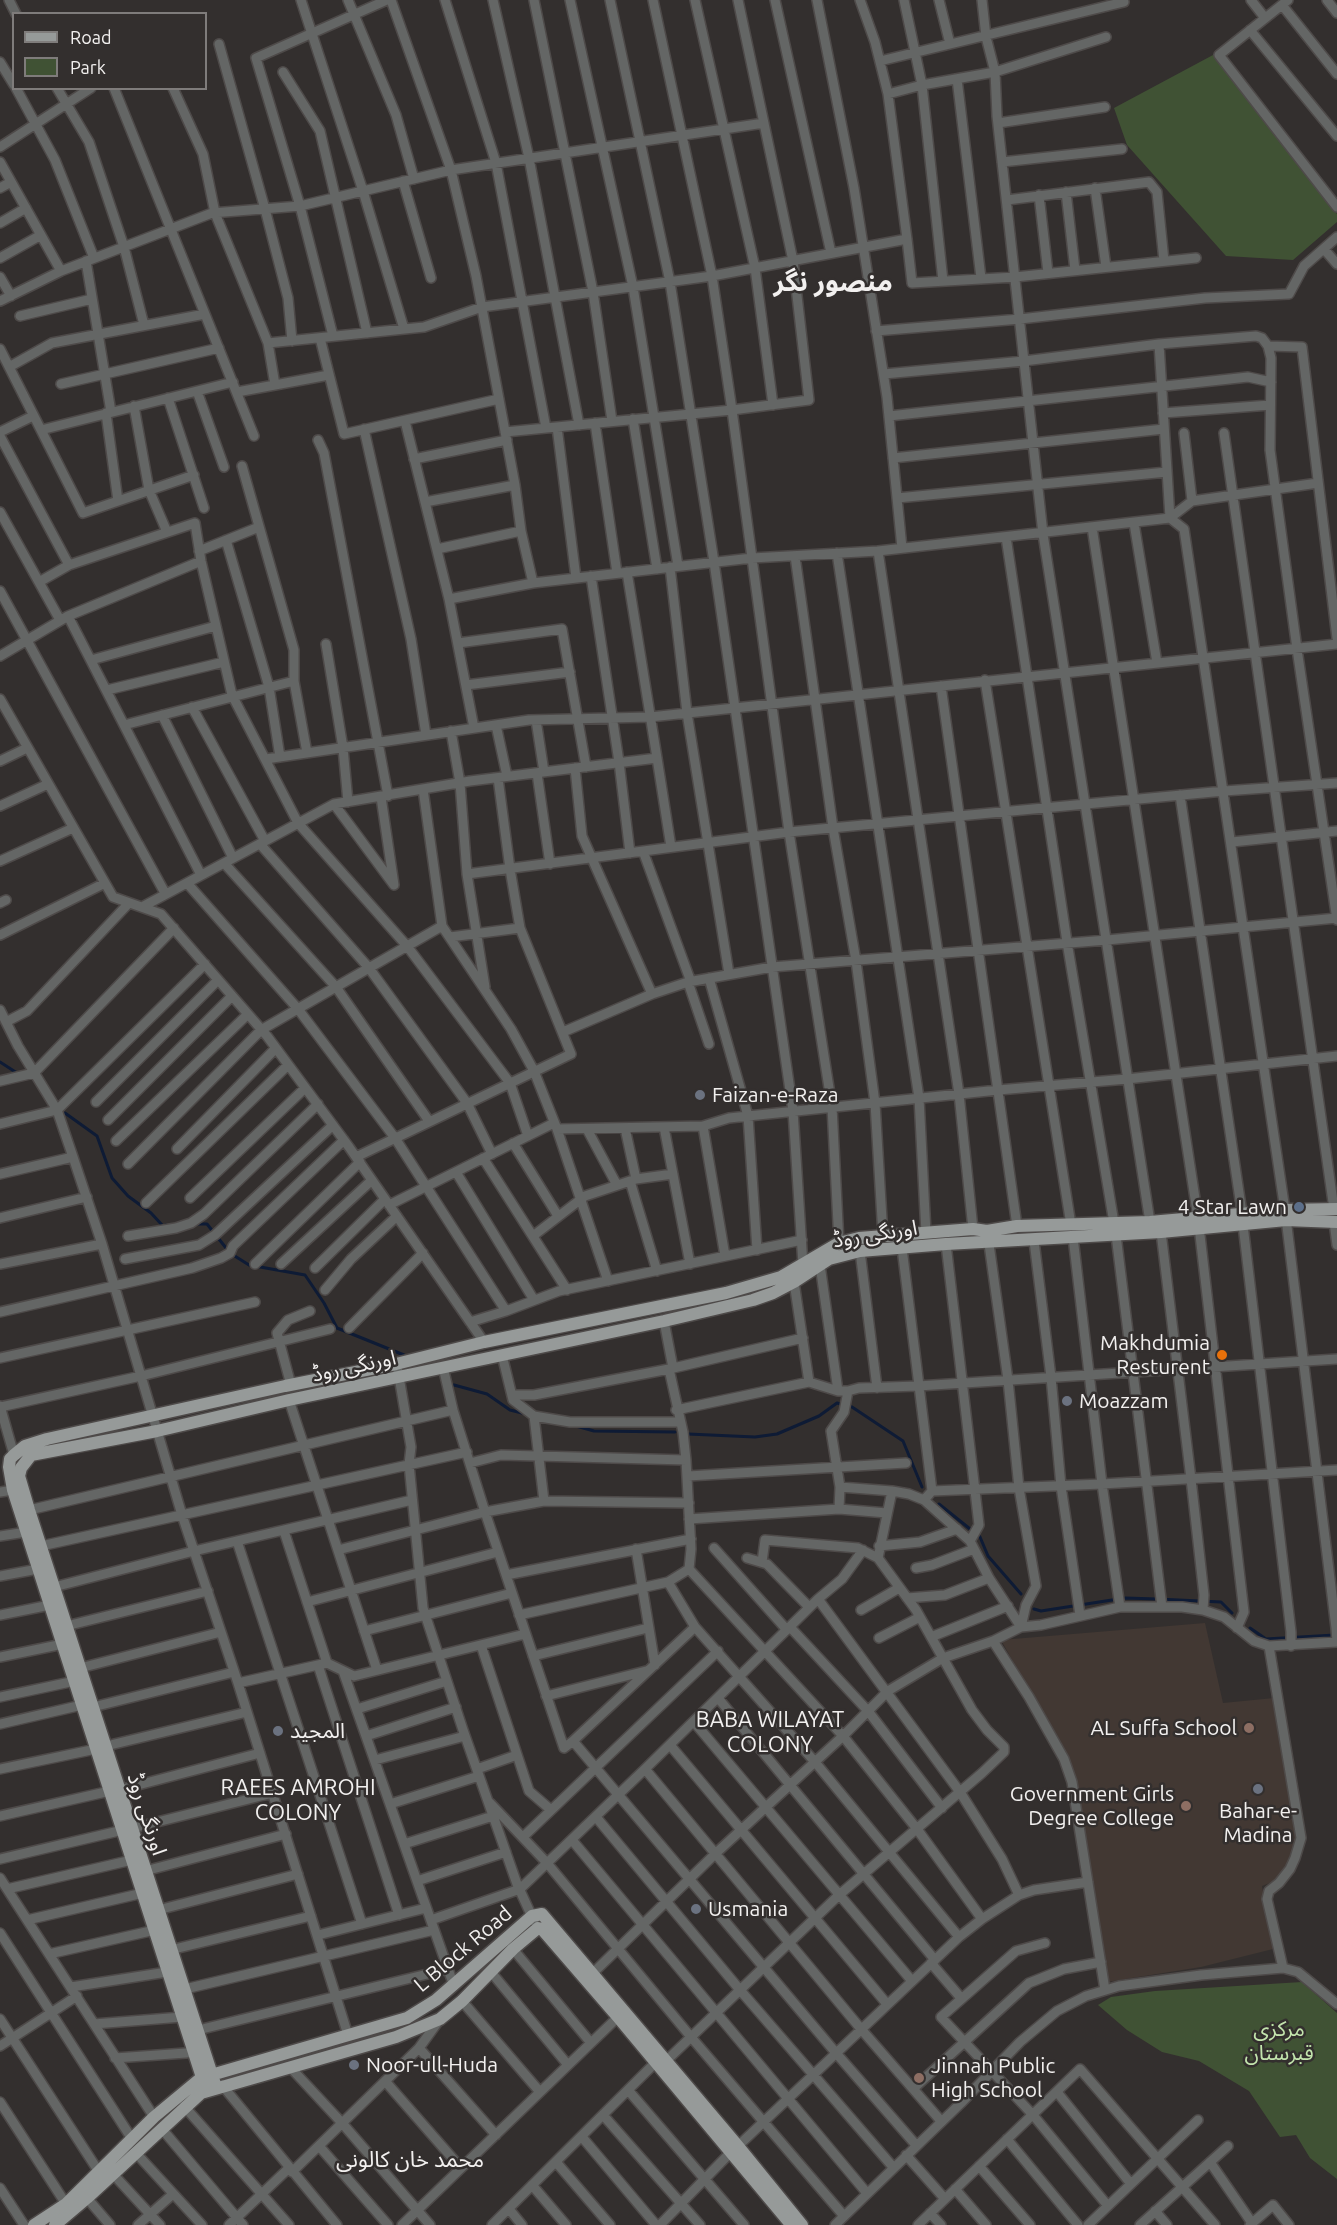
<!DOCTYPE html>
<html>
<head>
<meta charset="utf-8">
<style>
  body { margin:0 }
  #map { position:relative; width:1337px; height:2225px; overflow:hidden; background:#332f2e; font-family:Ubuntu,sans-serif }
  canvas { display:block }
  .legend { position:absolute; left:12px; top:12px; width:195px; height:78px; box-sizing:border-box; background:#332f2e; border:2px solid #7f7c7b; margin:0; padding:8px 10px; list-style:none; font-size:18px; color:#f2f0ef }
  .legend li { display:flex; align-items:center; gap:12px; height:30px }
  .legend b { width:30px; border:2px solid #7f7c7b }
</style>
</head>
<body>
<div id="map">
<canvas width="1337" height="2225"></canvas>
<ul class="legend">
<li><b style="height:8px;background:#969a99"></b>Road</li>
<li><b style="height:16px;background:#405234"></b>Park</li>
</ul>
</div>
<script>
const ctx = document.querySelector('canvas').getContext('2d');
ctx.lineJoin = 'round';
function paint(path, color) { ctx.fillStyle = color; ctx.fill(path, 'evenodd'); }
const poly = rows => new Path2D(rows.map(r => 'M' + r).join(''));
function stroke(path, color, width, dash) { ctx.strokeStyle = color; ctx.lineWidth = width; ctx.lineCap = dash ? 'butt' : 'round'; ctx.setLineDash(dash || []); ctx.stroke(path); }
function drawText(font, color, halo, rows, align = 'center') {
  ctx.font = font + ' Ubuntu,"Noto Sans Arabic",sans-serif'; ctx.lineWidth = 5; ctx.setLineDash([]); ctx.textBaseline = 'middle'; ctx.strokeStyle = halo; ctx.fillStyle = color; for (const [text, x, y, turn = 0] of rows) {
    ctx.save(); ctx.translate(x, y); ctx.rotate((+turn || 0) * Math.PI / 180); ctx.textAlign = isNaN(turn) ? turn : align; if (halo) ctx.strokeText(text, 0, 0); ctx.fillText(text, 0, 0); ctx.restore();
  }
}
paint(poly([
  [1205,1623,1223,1703,1274,1698,1298,1844,1280,1879,1262,1886,1273,1949,1201,1967,1107,1982,1073,1769,1001,1640]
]), '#423833');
paint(poly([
  [1213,55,1337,214,1337,222,1293,260,1226,256,1127,145,1114,108],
  [1302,1982,1337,2013,1337,2179,1310,2158,1296,2135,1280,2137,1249,2091,1199,2061,1162,2052,1127,2030,1098,2005,1111,1997,1155,1991]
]), '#405234');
stroke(poly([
  [0,1062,17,1073],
  [65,1113,97,1136,112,1178,128,1196,151,1213,163,1226,166,1225],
  [196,1224,207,1224,230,1253,249,1265,305,1275,324,1303,337,1328,404,1355],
  [454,1385,487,1394,510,1410,526,1414],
  [576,1426,594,1431,675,1432],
  [688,1434,755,1437,777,1434,819,1416,837,1403,852,1407,903,1441,922,1487],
  [939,1504,980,1537,988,1556,1021,1594],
  [1034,1609,1041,1611,1125,1598,1157,1599,1221,1602,1232,1613],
  [1250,1628,1266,1639,1335,1635]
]), '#0e1b35', 3);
const minor = poly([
  [9,0,16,14],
  [301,0,363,191,404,329],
  [348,0,396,115,414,179],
  [391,0,451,170,476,276,515,485,521,531,533,583],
  [445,0,496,163,546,428],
  [493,0,529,158,579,425],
  [534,0,593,292,612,421],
  [570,0,633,287,678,566],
  [610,0,670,282,714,562,793,1111,803,1265],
  [653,0,712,276,732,410,789,832,832,1107,839,1243],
  [695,0,755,268,773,405],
  [775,0,831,253],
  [817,0,854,188,887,397,902,548],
  [904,0,922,85,943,281],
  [939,0,950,44],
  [982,0,986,37,995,72,997,116,1043,534,1150,1222],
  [1251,0,1265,18],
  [1288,0,1219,55,1337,207],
  [1327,0,1337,13],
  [1282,5,1337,74],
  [1250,30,1337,136],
  [219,44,265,209,288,298,292,341],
  [880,61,1124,2],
  [0,62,14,85],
  [283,72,320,131,367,333],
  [957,79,981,278],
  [16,88,55,160,94,258],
  [57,88,89,142,124,247,144,325],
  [114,88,254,436],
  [173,88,203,154,215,213,268,343,275,385],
  [888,94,922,85,995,72,1106,37],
  [998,123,1105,107],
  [0,147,91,88],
  [0,162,61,271],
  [1002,162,1122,149],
  [403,181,431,278],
  [0,188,11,182],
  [1095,188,1106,267],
  [1066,192,1075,270],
  [1039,195,1048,273],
  [1007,200,1149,182,1157,192,1164,261],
  [0,223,26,208],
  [907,239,912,283,1015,277,1196,258],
  [1324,249,1337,264],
  [0,258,41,235],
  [86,261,111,412],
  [0,277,11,296],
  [0,301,61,271,212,213,300,206,451,170,764,123],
  [20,316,92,299],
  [876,331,1020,319,1205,298,1289,294,1304,266,1337,237],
  [333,336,300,206,256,58,387,0],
  [320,338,344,434,499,399],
  [268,343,424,327,482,307,712,276,907,239,888,94,875,42,860,0],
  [1159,344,1256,336,1262,338,1268,346,1271,358,1270,450,1297,649,1337,920],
  [1268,346,1302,347,1337,638],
  [0,349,83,513,194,475],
  [9,367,52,343,205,314],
  [884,374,1024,361,1159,344,1170,518],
  [61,384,219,348],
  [197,391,224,467],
  [237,392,329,375],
  [168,398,204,508],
  [134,406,149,490,167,532],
  [106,413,118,501],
  [1163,413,1270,405],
  [889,416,1248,377,1271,382],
  [633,419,657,569],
  [405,421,449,599,474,728],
  [595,423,617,573],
  [557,427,576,578],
  [364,429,411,639,426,735],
  [41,430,233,382],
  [0,432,33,416],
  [505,432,732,410,809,400,793,261,738,0],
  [1184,433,1192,501],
  [1224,433,1334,1209],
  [0,436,69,565],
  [318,440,324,453,388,796],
  [893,458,1164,429],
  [414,459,507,440],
  [897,498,1167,472],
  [425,502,515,485],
  [0,512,60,620],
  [1170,518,1192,501,1318,483],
  [1134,523,1157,663],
  [1092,527,1198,1218,1244,1612,1237,1628],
  [1006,537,1067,942,1114,1223],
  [226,540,269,687,280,757],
  [437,549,521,531],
  [199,551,259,527],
  [878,551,959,1094,973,1229],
  [837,553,919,1098,926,1233],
  [795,556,833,828,856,961,875,1103,883,1236],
  [670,567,687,713,729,974],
  [591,576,619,762,630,853],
  [39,582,69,565,195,523,201,561,232,695,298,823,407,946,510,1083,528,1136],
  [0,591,165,893],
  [449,599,533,583,752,558,878,551,1170,518,1184,529,1285,1210,1336,1628,1337,1642,1269,1646,1254,1641,1224,1617,1203,1610,1182,1607,1120,1607,1041,1625,1021,1627,993,1641,943,1658,888,1691,843,1736,715,1854,592,1974],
  [68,616,201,875],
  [458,643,562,629,586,767],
  [326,644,343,748,348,802],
  [0,656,68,616,201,561],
  [91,660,216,626],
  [985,680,1071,1225],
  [294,681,307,753],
  [466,685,570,672],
  [941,686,1017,1226],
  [107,690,224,662],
  [0,699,113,897,161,914,267,1036,349,1147,484,1342],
  [192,707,265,841],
  [162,715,233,858],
  [536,720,544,772],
  [124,725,294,681,294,650,242,466],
  [496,725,507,776],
  [451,731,460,783,467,874,485,987],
  [657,758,671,847],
  [266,759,529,720,650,717,1337,644],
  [0,761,27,748],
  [575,768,582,836,652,994],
  [537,773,550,864],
  [423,789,442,926,511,1029,534,1071,557,1129,703,1126,729,1118,998,1090,1127,1079,1337,1056],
  [1180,795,1242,1213],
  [334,804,394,885,381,797],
  [0,806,48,784],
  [1232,842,1337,831],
  [260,844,369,968,467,1103,492,1154],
  [643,851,691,982],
  [0,861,73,828],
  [224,863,336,987,429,1121],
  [467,874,789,832,1224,791,1337,783],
  [187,883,298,1009,395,1138,506,1311],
  [0,903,6,900],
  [142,907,334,804,470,781,657,758,627,572],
  [0,935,105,883],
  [450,937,520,928],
  [709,978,748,1116,757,1250],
  [688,982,709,1044],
  [0,1010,18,1046,57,1110,73,1157,102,1244,182,1515,238,1683,348,2035],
  [6,1022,27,1011,129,903],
  [563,1032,652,994,688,982,772,967,1107,940,1337,918],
  [0,1081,34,1073,174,928],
  [96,1102,218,980],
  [108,1120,232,996],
  [0,1124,57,1110,205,964],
  [703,1126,725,1256],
  [664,1127,690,1264],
  [625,1128,636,1179],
  [557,1129,608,1281],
  [587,1129,617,1185],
  [116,1141,248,1014],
  [513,1143,558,1216],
  [177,1149,276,1048],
  [356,1157,571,1054,520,928,510,869,498,778],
  [483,1158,567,1290],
  [128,1164,261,1030,442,926],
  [456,1172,534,1300],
  [0,1174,73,1157],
  [630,1181,657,1271],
  [190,1198,305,1088],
  [146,1203,288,1065],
  [389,1205,554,1123],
  [0,1218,87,1197],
  [1334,1222,1337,1245],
  [1243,1225,1291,1632,1291,1646],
  [1161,1232,1191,1479,1204,1595,1203,1610],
  [1116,1235,1162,1607],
  [128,1236,176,1228,191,1223,204,1214,318,1104],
  [533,1236,585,1196,636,1179,673,1174],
  [988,1237,1008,1380,1019,1488,1036,1586,1026,1605,1021,1627],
  [1073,1237,1102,1484,1120,1607],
  [1034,1241,1051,1377,1061,1486,1080,1615],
  [946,1244,979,1525,970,1541],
  [902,1248,932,1491],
  [860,1251,877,1388],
  [125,1259,199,1245,215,1235,333,1125],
  [0,1264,102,1244],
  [255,1264,360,1162],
  [281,1264,372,1180],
  [820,1265,838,1391],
  [315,1268,385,1199],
  [794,1282,809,1382],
  [325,1290,351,1259,397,1216],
  [0,1312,192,1268,221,1258,230,1253,233,1246,344,1140],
  [664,1321,673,1368],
  [470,1322,506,1311,559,1291,802,1240],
  [349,1328,423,1253],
  [502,1355,513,1400,534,1416,570,1422,680,1422],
  [0,1358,255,1302],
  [443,1367,453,1410,485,1512,564,1748,573,1741],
  [398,1371,411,1447,409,1464,423,1608,463,1730,517,1884,534,1921],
  [291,1385,277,1333,288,1320,310,1311],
  [512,1395,534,1395,669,1369,803,1338],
  [289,1400,377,1670],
  [0,1406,14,1455],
  [0,1407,141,1376,330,1329],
  [676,1410,809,1382,838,1391,848,1391,859,1388,918,1386,1337,1359],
  [534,1416,544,1501],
  [470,1463,501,1455,686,1460],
  [688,1476,906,1463],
  [840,1487,892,1491,909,1494,924,1500,970,1541,989,1578,1021,1627],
  [0,1492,13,1490],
  [924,1500,932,1491,1102,1484,1337,1470],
  [839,1509,840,1487,831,1431,844,1412,848,1391],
  [25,1511,453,1410],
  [689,1519,839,1509,887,1513],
  [284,1531,327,1663],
  [0,1536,26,1532],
  [237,1541,362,1924],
  [41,1546,467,1452],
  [879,1546,920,1542,957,1529],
  [714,1548,787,1630],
  [636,1549,655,1665],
  [338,1550,485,1512,544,1501,689,1503],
  [747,1558,767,1564,809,1607],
  [762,1562,765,1540,858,1548,878,1558],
  [916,1568,932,1565,974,1549],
  [689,1569,843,1736,917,1829,982,1919],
  [506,1575,691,1539],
  [0,1576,38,1569],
  [668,1582,695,1627],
  [54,1587,194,1551,412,1500],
  [907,1598,945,1595,989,1578],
  [818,1599,960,1792,1002,1859,1019,1895],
  [307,1602,498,1552],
  [861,1610,899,1588],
  [0,1615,50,1605],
  [519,1615,668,1582,689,1569,691,1549,686,1460,683,1432,669,1369],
  [66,1626,208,1591],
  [790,1627,868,1711,942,1808],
  [364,1631,512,1593],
  [931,1637,1008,1606],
  [879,1638,920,1617],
  [993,1641,1029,1697,1064,1759,1072,1782,1105,1990],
  [481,1645,529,1791,551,1810],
  [1269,1646,1301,1838,1295,1858,1290,1869,1279,1883,1269,1891,1267,1899,1283,1968],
  [533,1656,648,1628],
  [0,1657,63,1644],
  [318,1665,399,1915],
  [80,1668,221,1632],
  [343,1671,454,1986],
  [238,1683,327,1663,354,1676,525,1634],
  [546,1696,646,1671],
  [0,1697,75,1681],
  [718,1698,935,1960],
  [93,1707,234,1672],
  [357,1709,447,1681],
  [694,1722,912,1981],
  [0,1724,82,1705],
  [366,1736,456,1707],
  [670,1745,887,2004],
  [106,1746,247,1712],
  [375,1760,465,1736],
  [0,1769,96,1749],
  [477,1769,517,1755],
  [645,1769,861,2029,941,2121],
  [119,1790,260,1753],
  [490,1803,547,1863,691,2037,844,2216],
  [390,1804,479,1776],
  [0,1816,110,1791],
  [596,1817,740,1990,893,2167],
  [133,1828,273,1793],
  [523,1837,718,1651],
  [572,1840,866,2192],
  [404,1844,493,1816],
  [0,1859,123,1830],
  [145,1871,286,1834],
  [0,1878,154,2117],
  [417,1881,506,1852],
  [7,1889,132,1860],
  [158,1910,298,1874],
  [27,1920,143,1893],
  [431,1920,520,1889,645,1769,818,1599,842,1579,863,1550],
  [0,1933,132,2139],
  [318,1935,426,1908],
  [1045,1943,1016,1951,941,2017,1033,2115,1108,2206],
  [513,1949,591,2043],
  [166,1951,311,1916],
  [49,1954,155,1930],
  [931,1963,961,1998],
  [491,1972,568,2065],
  [71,1987,167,1972],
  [185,1989,434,1930],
  [462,2001,540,2092],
  [0,2019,99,2172],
  [94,2024,182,2017],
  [198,2030,448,1969],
  [0,2046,77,1996],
  [419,2048,496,2135],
  [115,2058,200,2052],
  [666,2061,839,1895,982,1773,1004,1752,1004,1747,987,1730,972,1710,916,1610,878,1558,892,1491],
  [290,2067,342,2123,430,2225],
  [385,2081,461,2168],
  [222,2085,337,2225],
  [913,2089,1029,1983,1064,1969,1101,1962],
  [628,2090,744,2225],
  [1057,2092,1131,2184],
  [0,2102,66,2204],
  [184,2106,289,2225],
  [603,2115,700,2225],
  [162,2129,243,2225],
  [582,2137,656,2225],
  [1007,2139,1078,2225],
  [916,2145,836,2053,573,1741,695,1627,815,1762,959,1937],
  [319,2146,388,2225],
  [738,2146,959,1937,982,1919,1019,1895,1034,1890,1088,1882],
  [136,2153,202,2225],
  [906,2155,945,2199],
  [556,2162,610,2225],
  [1210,2162,1252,2223],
  [979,2166,1030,2225],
  [292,2172,419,2048,440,2019],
  [113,2174,160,2225],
  [532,2185,566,2225],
  [0,2188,24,2225],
  [955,2189,986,2225],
  [87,2198,110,2225],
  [509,2209,522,2225],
  [1155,2211,1167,2225],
  [930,2213,941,2225],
  [138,2225,173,2194],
  [229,2225,289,2168],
  [402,2225,618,2017],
  [492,2225,655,2063],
  [660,2225,731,2152],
  [835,2225,961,2103,1020,2042,1057,2011,1086,1996,1119,1986,1201,1975,1283,1968,1298,1972,1337,2004],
  [918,2225,1080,2069,1215,2225],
  [1088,2225,1198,2120],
  [1140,2225,1228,2146],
  [1250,2225,1273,2205,1289,2225]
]);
const major = poly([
  [216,2087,29,1510,19,1476,21,1468,31,1455,157,1431,289,1400,664,1321,753,1300,773,1293,794,1282,829,1259,860,1251,946,1244,1161,1232,1286,1220,1337,1222],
  [206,2090,13,1490,9,1467,10,1459,14,1455,25,1446,47,1439,285,1386,396,1364,484,1342,726,1293,781,1277,839,1243,859,1238,973,1229,987,1231,1017,1226,1150,1222,1285,1210,1337,1209],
  [34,2225,66,2204,154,2117,201,2078,407,2018,436,2000,532,1916,542,1914,738,2146,802,2225],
  [55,2225,87,2198,201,2093,396,2037,440,2019,462,2001,513,1949,538,1928,542,1929,618,2017,789,2222]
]);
stroke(minor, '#4e4a49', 12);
stroke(major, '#4e4a49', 15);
stroke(minor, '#646665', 9);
stroke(major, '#969a99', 12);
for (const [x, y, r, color] of [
  [700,1095,6,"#6b7280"],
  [1299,1207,6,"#5c6f8a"],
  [1222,1355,6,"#e8710a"],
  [1067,1401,6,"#6b7280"],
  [1249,1728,6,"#8d6e63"],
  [278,1731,6,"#6b7280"],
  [1258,1789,6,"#6b7280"],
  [1186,1806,6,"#8d6e63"],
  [696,1909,6,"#6b7280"],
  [354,2065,6,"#6b7280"],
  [919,2078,6,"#8d6e63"]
]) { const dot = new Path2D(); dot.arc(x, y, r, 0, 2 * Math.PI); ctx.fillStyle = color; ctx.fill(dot); stroke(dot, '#332f2e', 2); }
drawText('21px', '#f2f0ef', '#332f2e', [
  ["Faizan-e-Raza",712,1095],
  ["4 Star Lawn",1287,1207,"right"],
  ["Makhdumia",1210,1343,"right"],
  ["Resturent",1210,1367,"right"],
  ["Moazzam",1079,1401],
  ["AL Suffa School",1237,1728,"right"],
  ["المجید",290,1731],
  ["Government Girls",1174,1794,"right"],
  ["Degree College",1174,1818,"right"],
  ["Bahar-e-",1258,1811,"center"],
  ["Madina",1258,1835,"center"],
  ["Usmania",708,1909],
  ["Noor-ull-Huda",366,2065],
  ["Jinnah Public",931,2066],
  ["High School",931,2090]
], 'left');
drawText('21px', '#f2f0ef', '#332f2e', [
  ["اورنگی روڈ",875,1234,-9],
  ["اورنگی روڈ",354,1366,-12],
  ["اورنگی روڈ",147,1814,72],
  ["L Block Road",463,1949,-40]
]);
drawText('21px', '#c3e5ad', '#332f2e', [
  ["مرکزی",1279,2029],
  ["قبرستان",1279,2053]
]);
drawText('22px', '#f2f0ef', '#332f2e', [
  ["BABA WILAYAT",770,1720],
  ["COLONY",770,1745],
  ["RAEES AMROHI",298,1788],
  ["COLONY",298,1813],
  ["محمد خان کالونی",410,2160]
]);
drawText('bold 27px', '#f2f0ef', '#332f2e', [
  ["منصور نگر",833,282]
]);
</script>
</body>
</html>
